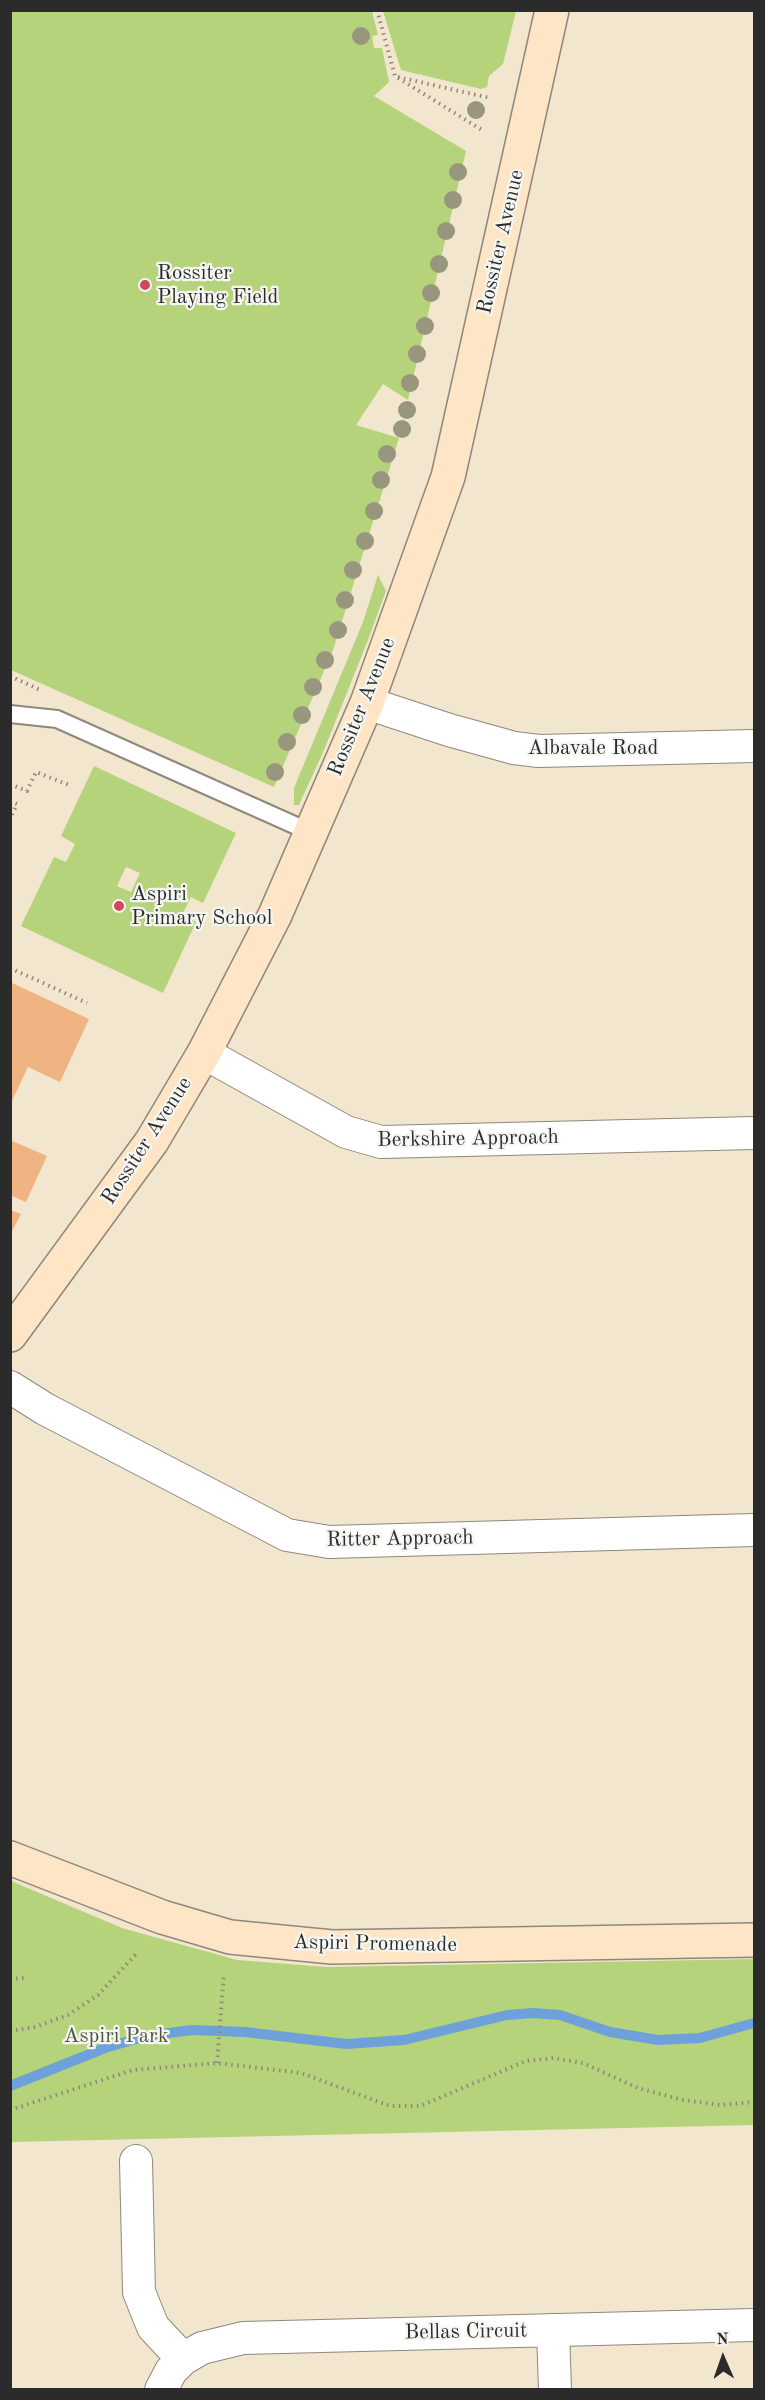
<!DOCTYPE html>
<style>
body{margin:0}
#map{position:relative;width:765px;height:2400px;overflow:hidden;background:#f2e6ce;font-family:"Old Standard TT",serif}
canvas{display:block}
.frame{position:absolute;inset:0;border:12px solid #2b2b2b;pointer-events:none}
.north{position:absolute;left:693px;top:2328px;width:60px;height:60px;-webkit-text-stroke:4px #f6f6f2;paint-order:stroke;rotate:358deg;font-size:16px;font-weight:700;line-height:24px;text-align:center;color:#2b2b2b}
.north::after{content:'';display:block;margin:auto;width:21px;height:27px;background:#2b2b2b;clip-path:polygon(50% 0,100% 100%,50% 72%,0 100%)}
</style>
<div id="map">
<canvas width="765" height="2400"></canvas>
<div class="frame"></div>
<div class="north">N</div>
</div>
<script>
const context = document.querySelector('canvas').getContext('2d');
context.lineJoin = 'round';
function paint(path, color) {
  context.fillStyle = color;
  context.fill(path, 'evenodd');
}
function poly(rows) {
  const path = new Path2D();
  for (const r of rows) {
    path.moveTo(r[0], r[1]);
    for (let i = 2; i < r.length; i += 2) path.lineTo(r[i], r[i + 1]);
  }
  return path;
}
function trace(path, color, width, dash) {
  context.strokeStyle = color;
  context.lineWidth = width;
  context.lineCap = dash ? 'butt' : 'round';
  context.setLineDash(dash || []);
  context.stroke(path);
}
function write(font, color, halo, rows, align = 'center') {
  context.font = font + ' "Old Standard TT",serif';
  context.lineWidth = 4.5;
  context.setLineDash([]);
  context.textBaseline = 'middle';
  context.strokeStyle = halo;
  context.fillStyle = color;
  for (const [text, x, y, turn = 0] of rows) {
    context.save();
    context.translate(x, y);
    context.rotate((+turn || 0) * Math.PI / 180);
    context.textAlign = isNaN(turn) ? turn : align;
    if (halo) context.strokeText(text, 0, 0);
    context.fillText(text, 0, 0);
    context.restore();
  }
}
const green = poly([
 [10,11,372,11,378,35,372,36,374,48,382,48,389,82,374,96,466,151,408,400,383,384,356,425,399,438,333,650,274,787,11,670],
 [383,11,383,10,516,11,503,64,489,76,487,87,481,89,401,70],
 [378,575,386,591,368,640,324,750,299,805,294,805,294,788,363,622],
 [94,766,236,833,203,903,191,897,182,915,196,922,163,993,21,926,54,857,66,862,75,844,61,836],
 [126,867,140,873,131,892,117,886],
 [11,1881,122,1928,237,1960,327,1967,754,1959,754,2125,11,2142]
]);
const stream = poly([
 [10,2086,105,2048,146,2036,192,2030,245,2032,346,2044,404,2040,507,2015,533,2013,560,2015,610,2032,658,2040,700,2038,754,2023]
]);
const building = poly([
 [10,982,89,1019,60,1082,28,1067,10,1105],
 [10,1140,47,1156,26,1202,10,1195],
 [10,1210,21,1214,10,1235]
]);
const path = poly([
 [377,10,395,76,482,130],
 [398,77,490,98],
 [10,676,40,690],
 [10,784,27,791,36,772,69,785],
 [10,801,17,804,10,819],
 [10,968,87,1003],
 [10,1979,24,1978],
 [10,2031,35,2027,68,2015,98,1995,137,1953],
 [217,2063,224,1973],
 [10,2110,133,2070,217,2063,301,2073,390,2106,420,2106,526,2061,554,2058,583,2063,638,2088,683,2100,720,2105,754,2102]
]);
const lane = poly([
 [10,714,57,719,310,832]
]);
const street = poly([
 [367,703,449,730,514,748,539,751,754,746],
 [204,1053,346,1132,381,1142,754,1133],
 [10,1387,45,1409,287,1535,329,1542,754,1530],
 [136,2161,139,2292,153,2327,183,2359],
 [553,2330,555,2390],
 [161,2390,171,2371,183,2359,202,2348,243,2338,754,2325]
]);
const secondary = poly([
 [10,1335,152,1141,204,1053,275,915,367,703,448,477,552,10],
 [10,1858,162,1917,230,1937,332,1947,754,1940]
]);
const trees = [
 [361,36],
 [476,110],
 [458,172],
 [453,200],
 [446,231],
 [439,264],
 [431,293],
 [425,326],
 [417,354],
 [410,383],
 [407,410],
 [402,429],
 [387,454],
 [381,480],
 [374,511],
 [365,541],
 [353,570],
 [345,600],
 [338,630],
 [325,660],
 [313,687],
 [302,715],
 [287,742],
 [275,772]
];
const markers = [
 [145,285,6,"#d1495b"],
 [119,906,6,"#d1495b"]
];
const streetNames = [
 ["Rossiter Avenue",501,242,-77],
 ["Rossiter Avenue",362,707,-68],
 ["Albavale Road",593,748],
 ["Berkshire Approach",468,1139,-1],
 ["Rossiter Avenue",147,1141,-57],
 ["Ritter Approach",400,1539,-1],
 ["Aspiri Promenade",375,1944,1],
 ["Bellas Circuit",466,2332,-1]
];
const poiNames = [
 ["Rossiter",157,273],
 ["Playing Field",157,297],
 ["Aspiri",131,894],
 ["Primary School",131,918]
];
const parkNames = [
 ["Aspiri Park",116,2036]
];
paint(green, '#b5d37a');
trace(stream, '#6ea1da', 10);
paint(building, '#f0b382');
trace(lane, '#8e887c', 20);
trace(street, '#8e887c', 34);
trace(secondary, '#8e887c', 36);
trace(path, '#8e887c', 4, [1.5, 4.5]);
trace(lane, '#fff', 16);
trace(street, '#fff', 32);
trace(secondary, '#fde5c5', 33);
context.fillStyle = '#98967f';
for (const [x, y] of trees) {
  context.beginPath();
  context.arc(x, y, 9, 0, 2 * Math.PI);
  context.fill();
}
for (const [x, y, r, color] of markers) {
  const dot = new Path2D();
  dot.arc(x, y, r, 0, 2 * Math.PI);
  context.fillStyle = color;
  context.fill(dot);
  trace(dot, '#f6f6f2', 2);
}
write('21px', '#2b2b2b', '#f6f6f2', streetNames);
write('21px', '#2b2b2b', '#f6f6f2', poiNames, 'left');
write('21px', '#4e553f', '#f6f6f2', parkNames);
</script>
